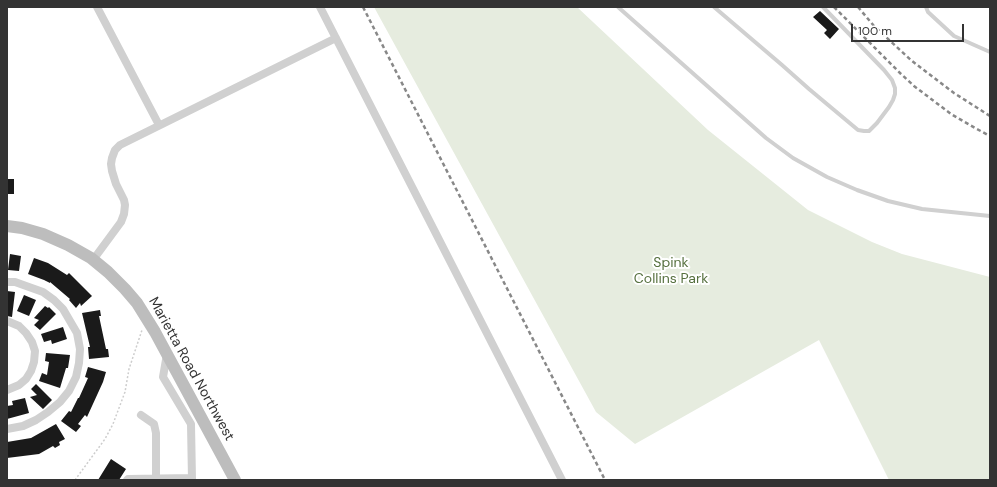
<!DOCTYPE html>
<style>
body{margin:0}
#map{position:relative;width:997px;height:487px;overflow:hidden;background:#fff;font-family:"DM Sans",sans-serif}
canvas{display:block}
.frame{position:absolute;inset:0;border:8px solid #333;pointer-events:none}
.scale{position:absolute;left:851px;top:24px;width:113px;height:18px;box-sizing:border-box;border:2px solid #333;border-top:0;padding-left:5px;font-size:12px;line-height:14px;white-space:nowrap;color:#333;-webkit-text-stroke:3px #fff;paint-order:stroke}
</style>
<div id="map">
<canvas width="997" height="487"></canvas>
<div class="frame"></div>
<div class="scale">100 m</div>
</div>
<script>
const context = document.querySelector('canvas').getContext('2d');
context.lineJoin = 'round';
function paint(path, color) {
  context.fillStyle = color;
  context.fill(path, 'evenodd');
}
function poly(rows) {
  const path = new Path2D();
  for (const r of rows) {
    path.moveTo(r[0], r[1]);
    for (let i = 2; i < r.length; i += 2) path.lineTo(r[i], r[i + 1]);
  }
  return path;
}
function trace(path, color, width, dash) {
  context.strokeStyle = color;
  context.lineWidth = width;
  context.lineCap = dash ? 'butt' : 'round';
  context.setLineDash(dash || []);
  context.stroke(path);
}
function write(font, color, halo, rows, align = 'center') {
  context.font = font + ' "DM Sans",sans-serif';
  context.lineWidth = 4;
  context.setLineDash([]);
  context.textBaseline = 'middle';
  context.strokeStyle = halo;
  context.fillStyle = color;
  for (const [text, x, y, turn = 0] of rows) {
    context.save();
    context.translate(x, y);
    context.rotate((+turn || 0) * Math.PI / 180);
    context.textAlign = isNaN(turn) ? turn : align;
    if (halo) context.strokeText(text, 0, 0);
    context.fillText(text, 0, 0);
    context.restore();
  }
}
const green = poly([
 [374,7,577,7,708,130,808,210,872,242,902,254,990,277,990,480,889,480,819,340,635,444,596,412]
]);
const building = poly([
 [820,11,839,29,830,39,824,33,827,30,813,17],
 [7,179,14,179,14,194,7,194],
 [10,254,21,256,19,271,8,270],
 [34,258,48,263,67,275,69,273,92,296,81,306,80,303,76,308,69,300,70,299,50,282,50,283,44,280,28,274],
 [7,291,15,292,12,317,7,316],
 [24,295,36,300,29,316,17,311],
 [45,306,48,308,49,307,56,314,40,330,34,325,39,320,34,318],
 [100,310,101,316,99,316,106,349,108,349,109,357,89,359,88,347,90,347,82,313],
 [63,327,67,339,52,344,51,340,44,342,41,334],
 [46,353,70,355,68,368,66,368,60,388,39,381,42,373,47,375,49,362,45,361],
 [88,367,106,372,103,382,87,417,85,415,78,424,81,426,76,432,61,421,69,411,71,412,78,398,79,398,88,378,85,377],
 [36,384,52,400,43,409,30,397,37,395,31,389],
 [25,398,29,413,7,419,7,406,13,405,12,401],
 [56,424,65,439,59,442,60,445,55,448,53,446,39,454,7,458,7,442,31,438],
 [111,459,126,469,119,480,98,480]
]);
const path = poly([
 [75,480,105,439,113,424,125,392,129,369,142,330]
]);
const service = poly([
 [618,7,766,138,793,158,827,177,857,190,888,201,922,209,990,216],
 [714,7,782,65,809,89,858,130,864,131,869,131,877,123,889,107,893,100,895,94,895,88,892,80,884,70,823,7],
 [926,7,928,12,954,36,990,52]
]);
const minor = poly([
 [97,7,159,125],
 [320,7,562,480],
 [93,260,121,222,124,214,125,205,124,200,116,184,112,171,111,164,112,158,115,150,120,145,336,38],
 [7,282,15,282,43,292,54,300,63,309,77,333,80,349,79,363,76,377,69,391,60,402,48,412,36,420,23,426,7,429],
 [7,321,19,326,26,333,32,342,35,351,34,362,31,371,26,379,19,385,7,390],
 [167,354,163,377,191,424,192,480],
 [141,415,154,424,156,433,156,478],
 [127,480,128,479,192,478]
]);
const secondary = poly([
 [7,226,22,228,43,234,68,245,91,258,108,272,125,289,137,303,155,332,235,480]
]);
const rail = poly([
 [363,7,605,480],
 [834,7,901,74,914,86,951,114,975,128,990,136],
 [858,7,874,26,912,61,954,93,990,116]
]);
const parkNames = [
 ["Spink",671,263],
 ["Collins Park",671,279]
];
const streetNames = [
 ["Marietta Road Northwest",191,369,61]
];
paint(green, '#e6ecdf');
paint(building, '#1a1a1a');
trace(path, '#cdcdcd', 1.5, [2, 2]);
trace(service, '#d0d0d0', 4);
trace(minor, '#d0d0d0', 8);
trace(secondary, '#bdbdbd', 12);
trace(rail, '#888', 2.5, [4, 3]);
write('14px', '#56703f', '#fff', parkNames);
write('14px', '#333', '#fff', streetNames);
</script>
